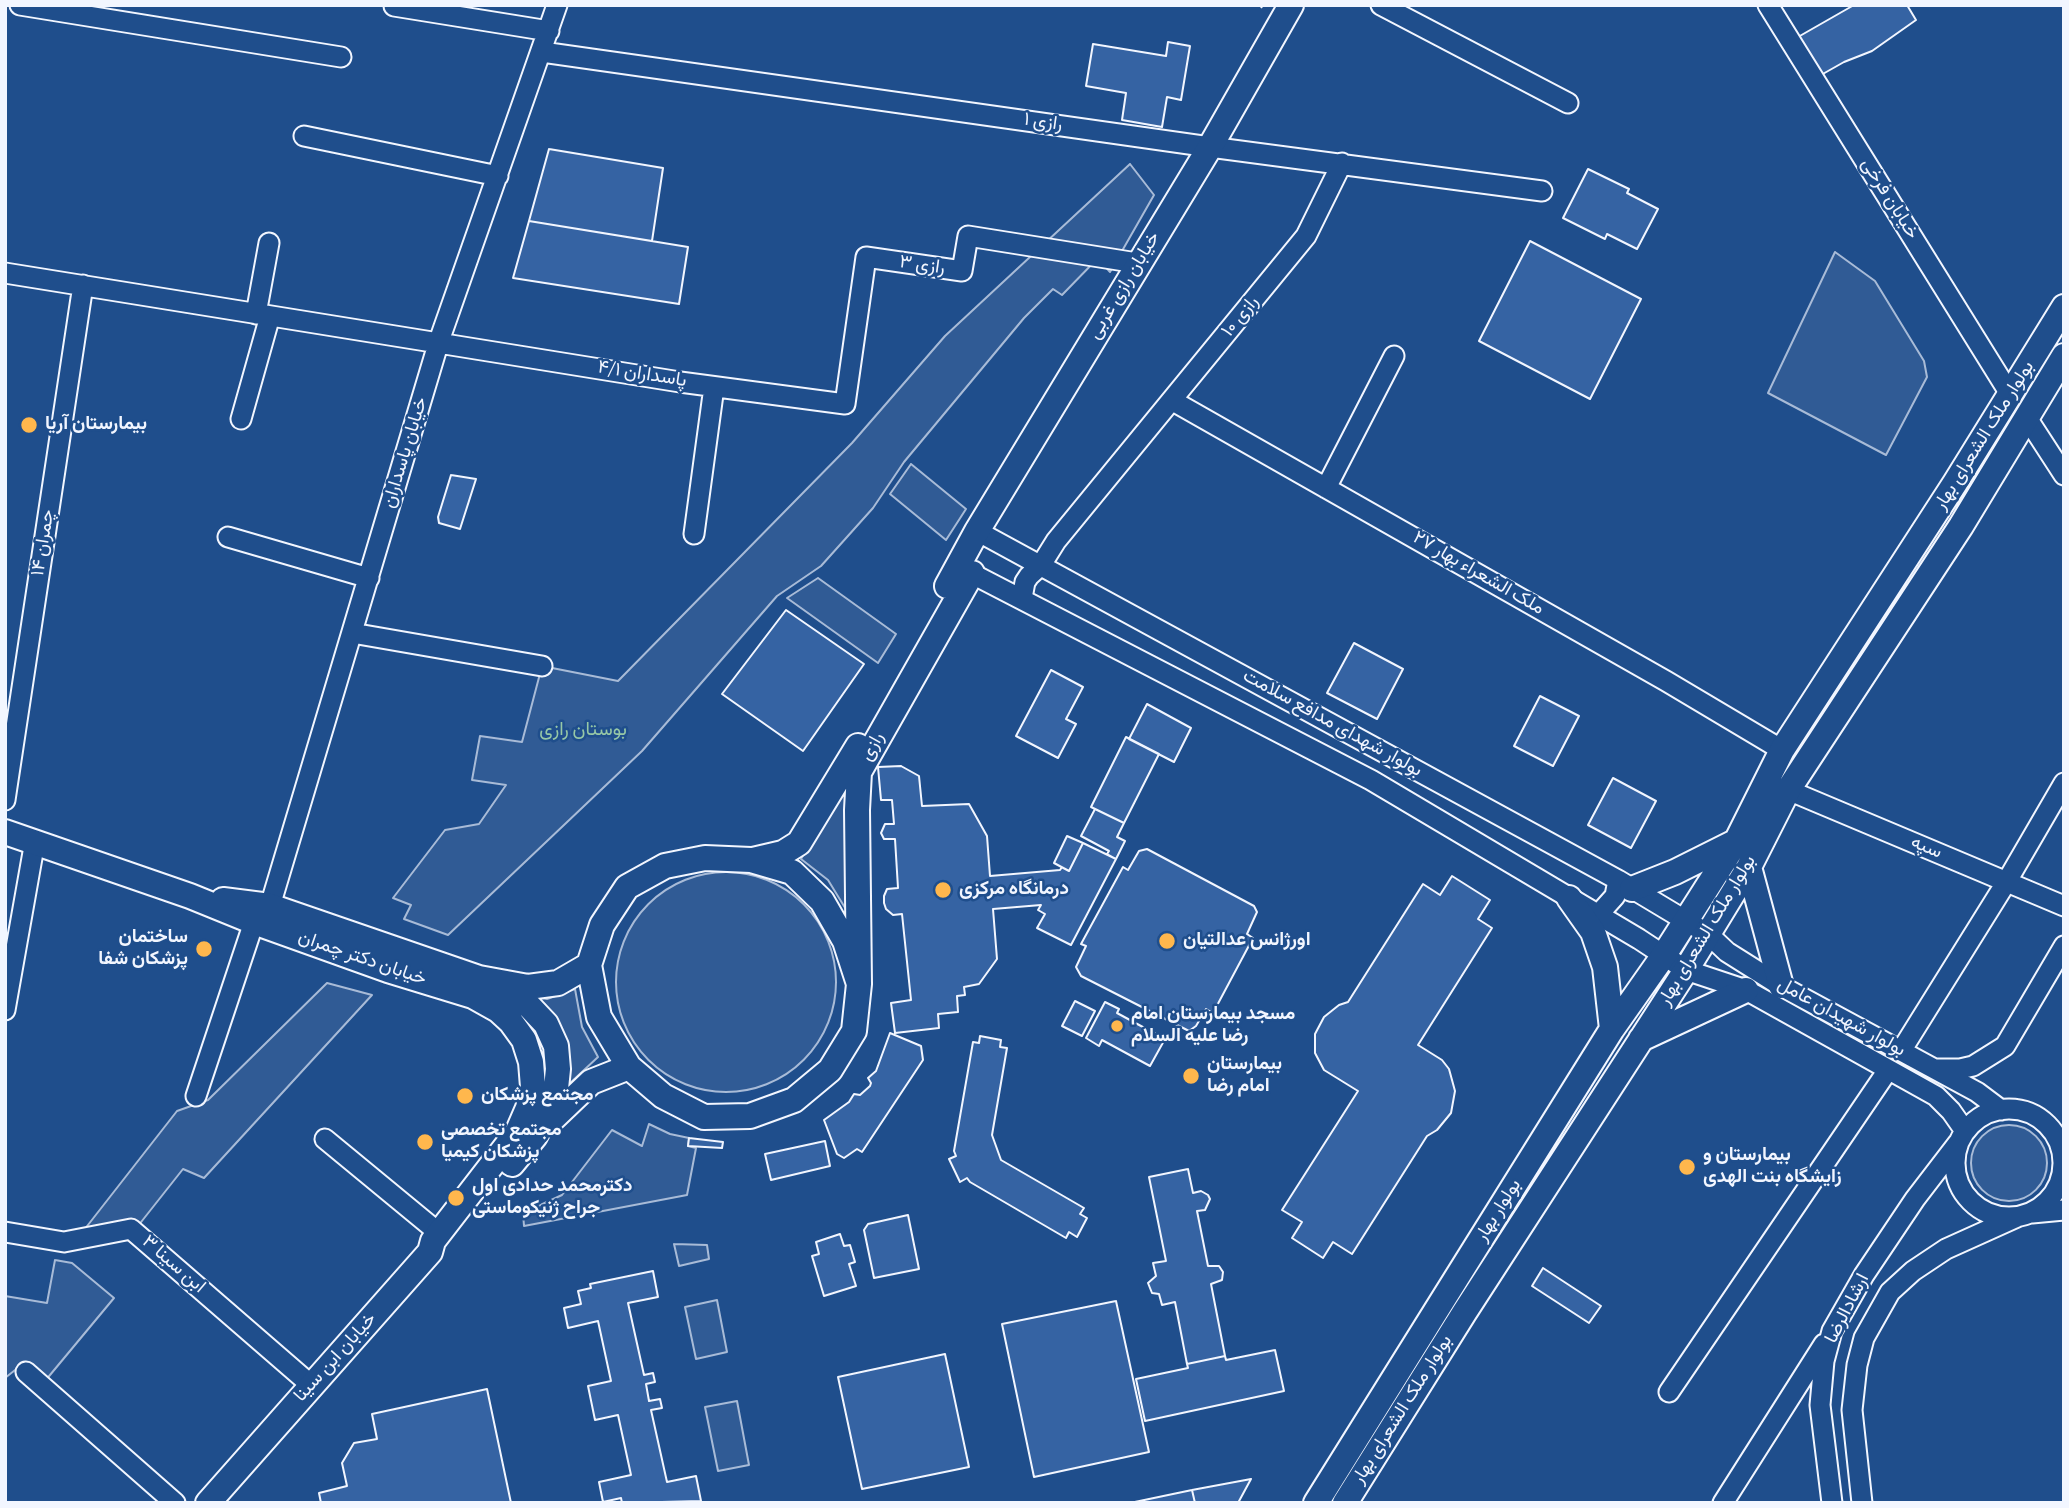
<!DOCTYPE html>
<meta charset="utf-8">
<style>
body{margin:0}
#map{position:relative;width:2069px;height:1508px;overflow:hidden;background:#1f4e8c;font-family:"Source Sans 3",sans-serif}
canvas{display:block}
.frame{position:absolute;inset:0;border:7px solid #f2f6ff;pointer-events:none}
</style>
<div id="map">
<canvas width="2069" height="1508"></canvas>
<div class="frame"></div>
</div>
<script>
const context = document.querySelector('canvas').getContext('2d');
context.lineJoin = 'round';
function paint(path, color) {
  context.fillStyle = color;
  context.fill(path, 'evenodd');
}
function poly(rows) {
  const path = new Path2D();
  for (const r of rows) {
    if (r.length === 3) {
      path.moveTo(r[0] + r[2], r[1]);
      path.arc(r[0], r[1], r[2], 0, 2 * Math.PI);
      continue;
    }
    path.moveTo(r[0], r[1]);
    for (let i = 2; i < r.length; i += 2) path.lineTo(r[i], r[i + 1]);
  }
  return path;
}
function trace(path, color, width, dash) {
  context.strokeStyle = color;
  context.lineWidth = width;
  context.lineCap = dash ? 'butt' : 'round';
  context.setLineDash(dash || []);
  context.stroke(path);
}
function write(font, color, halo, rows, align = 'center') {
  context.font = font + ' "Source Sans 3",Vazirmatn,sans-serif';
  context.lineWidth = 5;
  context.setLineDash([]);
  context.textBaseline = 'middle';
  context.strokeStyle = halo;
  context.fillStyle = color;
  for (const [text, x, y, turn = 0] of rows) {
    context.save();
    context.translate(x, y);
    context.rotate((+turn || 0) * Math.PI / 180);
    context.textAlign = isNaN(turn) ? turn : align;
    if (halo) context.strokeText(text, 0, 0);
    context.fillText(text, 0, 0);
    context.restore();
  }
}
const built = poly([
 [1130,164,1154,195,1110,272,1098,258,1062,295,1053,289,1024,318,904,462,873,508,821,566,777,596,642,751,448,935,404,919,411,905,393,898,445,830,479,824,506,785,472,780,480,736,522,742,542,666,618,681,852,443,945,336,1130,164],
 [1835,252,1875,281,1924,361,1927,377,1886,455,1768,393,1835,252],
 [911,464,966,509,946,540,890,494,911,464],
 [818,578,896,634,878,663,787,598,818,578],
 [847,781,847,911,828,880,801,859,847,781],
 [726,982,110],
 [327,983,372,995,204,1178,183,1169,134,1231,77,1239,177,1111,208,1100,327,983],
 [575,989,582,1027,598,1057,553,1099,558,1066,530,996,547,999,575,989],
 [649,1124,670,1134,689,1138,688,1146,696,1148,687,1195,524,1226,523,1213,562,1195,612,1130,642,1146,649,1124],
 [2009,1163,38],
 [674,1244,707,1245,709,1259,679,1266,674,1244],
 [55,1260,72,1263,114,1298,45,1381,24,1363,5,1378,5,1296,47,1303,55,1260],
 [717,1300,727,1352,696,1359,685,1307,717,1300],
 [737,1401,749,1465,718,1471,705,1407,737,1401]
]);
const building = poly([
 [1854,5,1907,5,1916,20,1872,51,1844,62,1821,75,1798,37,1854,5],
 [1168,42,1190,46,1181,100,1167,97,1162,127,1122,120,1126,93,1086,86,1093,44,1166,56,1168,42],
 [549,149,663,168,652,241,529,221,549,149],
 [1588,169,1629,189,1627,193,1658,209,1637,249,1607,234,1605,239,1563,218,1588,169],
 [529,221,688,247,679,304,513,278,529,221],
 [1530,241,1641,299,1590,399,1479,341,1530,241],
 [451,475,476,479,460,529,439,523,438,517,451,475],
 [786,610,864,664,803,751,722,694,786,610],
 [1354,643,1403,669,1377,719,1327,693,1354,643],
 [1051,670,1083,687,1066,719,1076,724,1058,758,1016,736,1051,670],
 [1540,696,1579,716,1553,766,1514,746,1540,696],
 [1147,704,1191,728,1174,762,1129,739,1147,704],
 [1126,737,1159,754,1124,823,1091,807,1126,737],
 [901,766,919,776,922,806,969,804,987,836,990,876,1060,870,1062,867,1069,871,1083,843,1116,859,1071,945,1037,928,1045,914,1038,910,1041,905,993,909,997,959,979,984,964,987,965,995,957,996,958,1012,938,1014,939,1028,895,1033,891,1003,911,1000,902,914,893,915,886,909,884,903,884,896,887,889,898,888,895,839,884,839,881,833,885,824,894,824,892,800,881,800,878,767,901,766],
 [1613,778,1656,801,1631,848,1588,825,1613,778],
 [1095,809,1124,823,1117,837,1125,841,1116,859,1107,854,1109,851,1081,836,1095,809],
 [1067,836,1083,843,1069,871,1054,863,1067,836],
 [1147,849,1254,906,1257,912,1247,934,1253,938,1213,1013,1206,1009,1196,1026,1189,1031,1081,976,1076,967,1086,946,1081,944,1123,867,1128,870,1139,851,1147,849],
 [1452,876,1490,900,1478,919,1492,928,1418,1045,1442,1060,1449,1069,1455,1091,1451,1113,1437,1130,1427,1136,1352,1254,1333,1242,1323,1258,1292,1238,1302,1222,1282,1210,1358,1091,1324,1070,1315,1053,1315,1034,1324,1017,1339,1005,1348,1002,1423,884,1440,895,1452,876],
 [1075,1001,1095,1011,1082,1036,1062,1026,1075,1001],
 [1105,1002,1119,1009,1117,1013,1165,1039,1150,1066,1102,1040,1099,1046,1086,1038,1105,1002],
 [890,1033,921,1046,923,1060,862,1152,857,1149,844,1158,837,1154,824,1120,849,1102,854,1094,860,1095,870,1086,871,1083,868,1078,876,1071,890,1033],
 [980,1036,1001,1040,1000,1047,1007,1048,992,1135,1001,1160,1084,1208,1080,1214,1087,1218,1077,1237,1069,1232,1066,1238,970,1182,967,1178,960,1182,949,1159,956,1156,954,1151,973,1042,979,1043,980,1036],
 [689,1138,723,1142,722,1148,688,1146,689,1138],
 [825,1141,830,1166,771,1180,765,1154,825,1141],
 [1188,1169,1193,1193,1201,1191,1208,1195,1210,1199,1205,1210,1197,1211,1208,1266,1219,1266,1223,1272,1222,1280,1211,1284,1225,1356,1187,1364,1175,1302,1162,1305,1159,1294,1152,1293,1148,1283,1156,1276,1153,1263,1166,1261,1149,1177,1188,1169],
 [908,1215,919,1269,874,1278,864,1230,868,1224,908,1215],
 [840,1234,844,1246,850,1245,855,1262,849,1264,856,1286,824,1296,812,1256,819,1254,816,1242,840,1234],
 [1543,1268,1601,1306,1589,1323,1532,1286,1543,1268],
 [653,1271,658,1297,628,1303,644,1375,653,1373,655,1382,646,1384,649,1401,660,1399,662,1408,651,1410,667,1482,696,1476,701,1501,622,1503,621,1498,603,1502,599,1482,631,1475,618,1415,595,1420,588,1386,611,1381,598,1321,568,1328,564,1308,581,1304,578,1291,591,1288,590,1284,653,1271],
 [1116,1301,1149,1452,1034,1477,1002,1324,1116,1301],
 [1275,1350,1284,1391,1145,1421,1136,1379,1188,1368,1187,1364,1225,1356,1226,1360,1275,1350],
 [945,1354,969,1467,862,1489,838,1377,945,1354],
 [487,1389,511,1503,321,1503,319,1493,347,1486,342,1463,354,1443,377,1439,372,1414,487,1389],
 [1251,1479,1238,1503,1195,1503,1192,1490,1251,1479],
 [1192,1490,1195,1503,1130,1503,1192,1490]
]);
const minor = poly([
 [20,5,341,57],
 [1381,5,1568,103],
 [1768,5,2010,394],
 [394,6,549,31],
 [542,52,1210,147,1542,191],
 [304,136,498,176],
 [5,273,680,382,845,404,866,257,962,271,968,236,1137,263],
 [256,314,269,243],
 [1173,401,1666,681,1782,750],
 [2027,418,2064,475],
 [241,419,270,316],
 [1326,488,1394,356],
 [977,531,1618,880,1708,934,1727,952,1781,986,1977,1092,2001,1110],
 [694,534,714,387],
 [228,537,369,578],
 [959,567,1371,780,1639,939,1686,970,1746,990,1936,1096,1951,1111,1965,1131],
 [1022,598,1025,582,1029,576,1041,565,1056,541,1306,236,1342,163],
 [352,633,542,666],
 [1788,790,2064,906],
 [5,800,83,285],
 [270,906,439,341,557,5],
 [1598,915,1615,896,1618,880],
 [5,1010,35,841],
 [1901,1051,2007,881,2064,783],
 [1936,1069,1960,1069,1973,1066,2005,1046,2064,946],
 [196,1096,254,922],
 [2009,1163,54],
 [325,1139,439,1233],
 [2032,1213,2064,1210],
 [5,1232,64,1242,131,1229,311,1385],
 [26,1372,175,1503],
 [1669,1392,1888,1070],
 [1723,1503,1824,1344],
 [1832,1503,1820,1405,1824,1361,1832,1331,1864,1275,1915,1199,1958,1143],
 [1862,1503,1852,1410,1857,1365,1864,1338,1890,1292,1913,1271,1946,1249,2017,1217]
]);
const major = poly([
 [947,586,977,531,1210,147,1291,5],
 [5,832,190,896,254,922,388,970,473,996,498,1010,511,1022,524,1040,531,1062,533,1087,528,1108,518,1131,433,1241,430,1252,208,1503],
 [753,860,783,853,799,843,858,746],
 [1749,867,1781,986],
 [1632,889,1675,872,1735,842],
 [1569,898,1593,932,1605,967,1612,1029],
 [223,900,270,906,479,978,528,987,558,983,589,965],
 [859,984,845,941,822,901,792,872,751,860,705,858,665,866,627,887,602,925,589,965,599,1017,629,1067,663,1096,704,1117,750,1116,794,1100,830,1070,854,1031,859,984,857,810,859,772,972,573],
 [495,987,529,1006,546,1024,556,1046,558,1069,555,1098,535,1136,512,1164],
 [1641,1039,1746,990],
 [548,1123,591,1082,629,1067],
 [1316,1503,1612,1029,1664,955,1736,842,1782,750,1955,483,2064,307],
 [1345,1503,1464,1313,1686,970,1749,867,1788,790,1961,526,2064,356]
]);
const fence = poly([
 [1261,8,1263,5]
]);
const markers = [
 [29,425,9,"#ffb74d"],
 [943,890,9,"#ffb74d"],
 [1167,941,9,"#ffb74d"],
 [204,949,9,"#ffb74d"],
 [1117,1026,7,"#ffb74d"],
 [1191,1076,9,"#ffb74d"],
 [465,1096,9,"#ffb74d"],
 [425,1142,9,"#ffb74d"],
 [1687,1167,9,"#ffb74d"],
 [456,1198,9,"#ffb74d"]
];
const streetNames = [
 ["رازی ۱",1043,123,8],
 ["خیابان فرخی",1889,199,58],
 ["رازی ۳",922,266,8],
 ["خیابان رازی غربی",1125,286,-59],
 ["رازی ۱۰",1241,317,-51],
 ["پاسداران ۴/۱",642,375,9],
 ["بولوار ملک الشعرای بهار",1985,436,-58],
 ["خیابان پاسداران",406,453,-73],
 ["چمران ۱۴",44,543,-81],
 ["ملک الشعراء بهار ۲۷",1478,574,30],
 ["بولوار شهدای مدافع سلامت",1332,724,29],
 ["رازی",873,747,-61],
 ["سپه",1926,848,23],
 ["بولوار ملک الشعرای بهار",1708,931,-59],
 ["خیابان دکتر چمران",362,959,19],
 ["بولوار شهیدان عامل",1841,1018,29],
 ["بولوار بهار",1499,1211,-58],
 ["ابن سینا ۳",173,1265,41],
 ["ارشادالرضا",1848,1309,-63],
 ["خیابان ابن سینا",336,1358,-48],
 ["بولوار ملک الشعرای بهار",1403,1410,-58]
];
const poiNames = [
 ["بیمارستان آریا",45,425],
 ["درمانگاه مرکزی",959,890],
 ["ساختمان",188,938,"right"],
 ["پزشکان شفا",188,960,"right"],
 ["اورژانس عدالتیان",1183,941],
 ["مسجد بیمارستان امام",1131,1015],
 ["رضا علیه السلام",1131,1037],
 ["بیمارستان",1207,1065],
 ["امام رضا",1207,1087],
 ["مجتمع پزشکان",481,1096],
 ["مجتمع تخصصی",441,1131],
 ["پزشکان کیمیا",441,1153],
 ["بیمارستان و",1703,1156],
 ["زایشگاه بنت الهدی",1703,1178],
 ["دکترمحمد حدادی اول",472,1187],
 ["جراح ژنیکوماستی",472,1209]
];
const parkNames = [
 ["بوستان رازی",583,731]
];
paint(built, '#305b95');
trace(built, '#a8bbd7', 2);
paint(building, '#3563a3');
trace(building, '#f2f6ff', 2);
trace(minor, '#f2f6ff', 23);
trace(major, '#f2f6ff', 28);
trace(minor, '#1f4e8c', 19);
trace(major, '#1f4e8c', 24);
trace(fence, '#f2f6ff', 2, [9, 3.5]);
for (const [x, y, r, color] of markers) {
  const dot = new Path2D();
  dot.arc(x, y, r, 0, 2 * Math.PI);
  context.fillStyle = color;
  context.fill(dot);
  trace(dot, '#1f4e8c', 2.5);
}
write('19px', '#f2f6ff', '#1f4e8c', streetNames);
write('bold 19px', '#f2f6ff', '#1f4e8c', poiNames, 'left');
write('19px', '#97c8a6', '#1f4e8c', parkNames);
</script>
